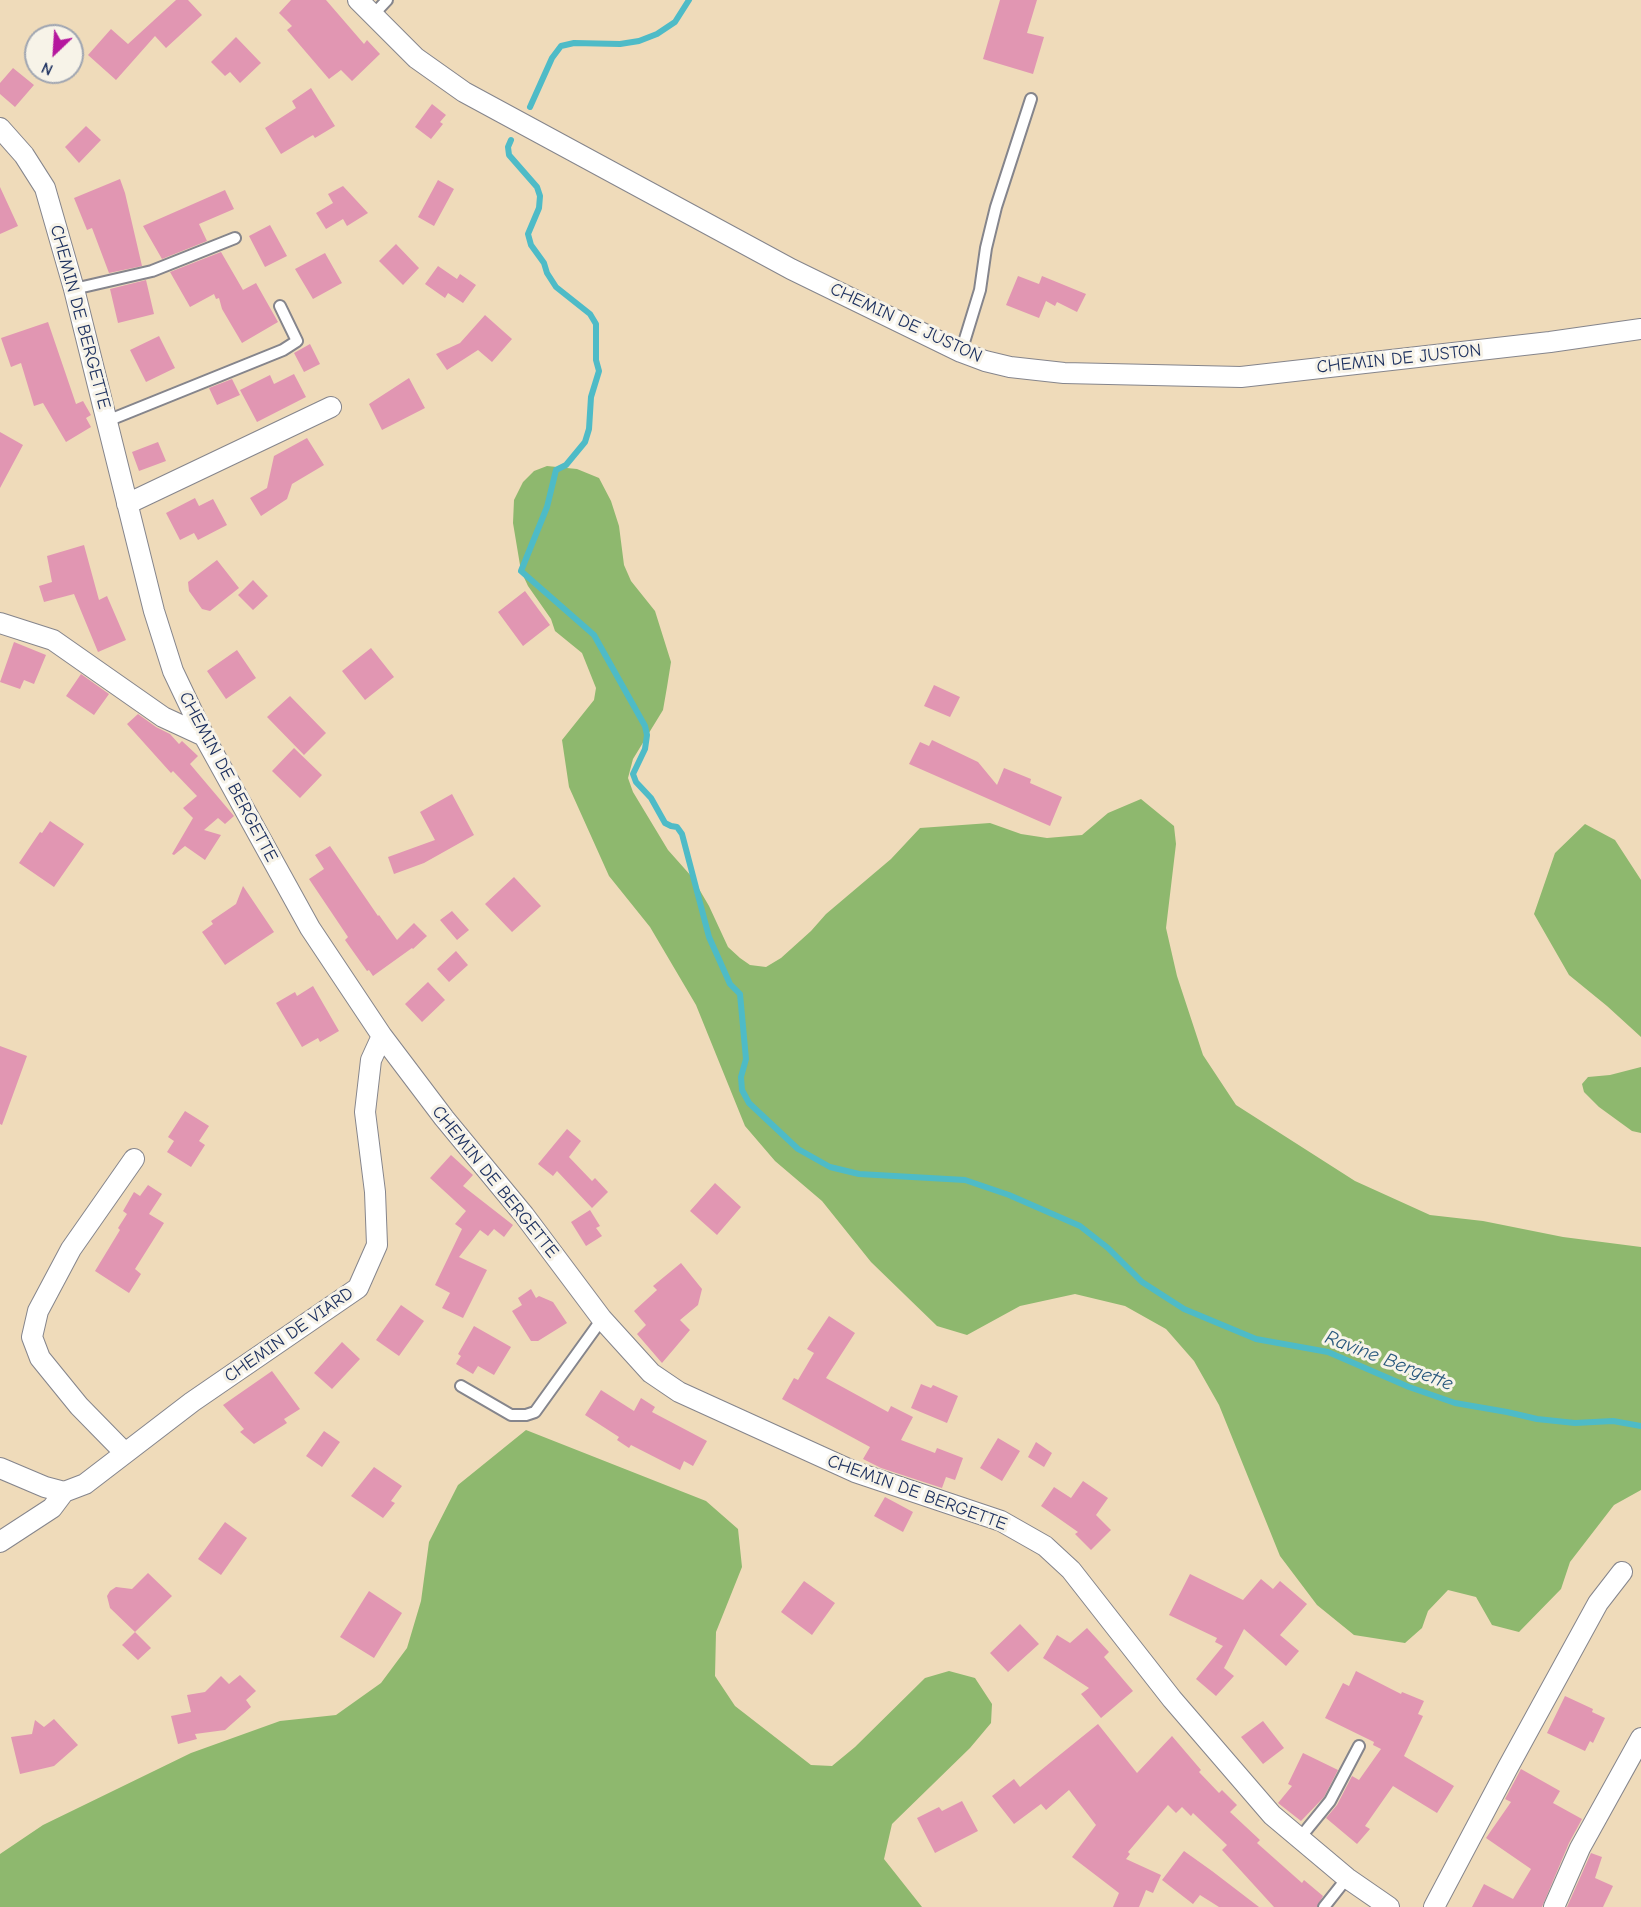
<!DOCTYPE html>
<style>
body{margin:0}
#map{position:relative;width:1641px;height:1907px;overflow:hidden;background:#efdbba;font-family:"Comic Neue",sans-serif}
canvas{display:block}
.north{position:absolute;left:24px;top:24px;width:60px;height:60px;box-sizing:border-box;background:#f7f3e8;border:2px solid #9fa5b1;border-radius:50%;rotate:205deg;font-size:16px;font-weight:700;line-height:24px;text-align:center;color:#1b2f5e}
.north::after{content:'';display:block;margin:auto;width:21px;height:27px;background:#b5179e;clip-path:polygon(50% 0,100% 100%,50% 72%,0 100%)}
</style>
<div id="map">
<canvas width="1641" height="1907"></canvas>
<div class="north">N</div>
</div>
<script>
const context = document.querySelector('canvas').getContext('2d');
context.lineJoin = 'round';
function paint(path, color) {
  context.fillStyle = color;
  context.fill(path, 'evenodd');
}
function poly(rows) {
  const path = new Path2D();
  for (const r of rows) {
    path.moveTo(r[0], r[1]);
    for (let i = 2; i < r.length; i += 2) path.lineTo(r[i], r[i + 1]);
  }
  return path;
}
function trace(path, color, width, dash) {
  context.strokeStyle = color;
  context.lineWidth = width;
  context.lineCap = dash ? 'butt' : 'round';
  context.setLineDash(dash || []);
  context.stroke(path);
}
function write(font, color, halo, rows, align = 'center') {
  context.font = font + ' "Comic Neue",sans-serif';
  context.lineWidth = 6;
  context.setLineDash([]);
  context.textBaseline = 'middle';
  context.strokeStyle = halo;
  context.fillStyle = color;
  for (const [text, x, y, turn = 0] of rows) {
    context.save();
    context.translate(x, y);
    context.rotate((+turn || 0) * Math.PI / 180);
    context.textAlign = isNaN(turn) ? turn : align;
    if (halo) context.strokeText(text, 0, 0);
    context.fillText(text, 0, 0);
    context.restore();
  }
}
const forest = poly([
 [547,466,577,469,599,478,611,501,619,526,624,565,631,581,655,611,671,662,667,687,663,710,633,759,628,778,633,792,668,850,692,877,709,906,728,947,740,958,750,965,766,967,781,958,811,931,826,914,891,859,920,828,990,823,1021,834,1047,838,1082,835,1108,813,1141,799,1174,826,1176,844,1166,928,1177,976,1203,1055,1236,1105,1355,1181,1430,1215,1483,1221,1563,1237,1641,1247,1641,1490,1614,1505,1570,1562,1561,1589,1519,1632,1492,1625,1476,1597,1448,1590,1428,1611,1422,1628,1405,1643,1354,1635,1317,1605,1280,1556,1219,1405,1194,1361,1166,1329,1125,1306,1075,1294,1020,1306,967,1335,937,1326,871,1262,822,1201,775,1161,745,1126,696,1005,650,927,609,876,569,787,562,740,594,700,596,688,582,653,555,631,551,619,528,586,521,571,513,523,514,500,523,482,534,471],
 [1585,824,1615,840,1641,880,1641,1037,1607,1006,1569,975,1534,914,1555,853],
 [1641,1067,1641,1133,1632,1131,1599,1107,1584,1092,1582,1084,1588,1077,1610,1075],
 [526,1430,706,1501,738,1529,742,1567,716,1632,715,1676,735,1706,811,1765,832,1766,855,1747,925,1678,949,1671,975,1678,992,1704,991,1723,970,1748,892,1824,884,1859,922,1907,0,1907,0,1854,43,1825,191,1753,280,1721,336,1715,381,1683,407,1648,421,1601,429,1542,458,1485]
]);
const stream = poly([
 [530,107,552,58,561,46,574,43,620,44,639,41,657,34,675,22,689,0],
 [511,140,508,147,509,155,537,187,540,196,539,208,528,234,531,245,544,263,547,273,556,287,590,314,596,324,596,360,599,371,591,397,589,429,585,442,566,465,556,470,547,507,521,571,594,635,645,726,647,735,645,749,633,774,636,782,651,798,665,823,671,826,677,827,682,834,709,937,730,984,740,994,746,1059,741,1077,742,1090,749,1103,798,1149,830,1167,859,1174,965,1180,1009,1195,1080,1226,1108,1248,1142,1282,1184,1309,1256,1339,1328,1352,1409,1387,1455,1403,1507,1412,1537,1419,1575,1423,1613,1421,1641,1426]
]);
const building = poly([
 [176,0,188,0,202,15,166,48,155,36,116,80,88,55,111,29,128,44],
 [291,0,326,0,364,44,367,40,380,54,352,81,341,70,329,79,287,30,292,26,279,13],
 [1000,0,1037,0,1027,33,1044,37,1033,74,983,59],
 [236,37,261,63,240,83,230,72,225,76,211,62],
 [13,68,34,85,15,107,0,94,0,83],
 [311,88,335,126,315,138,313,135,281,154,265,128,296,108,292,101],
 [432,104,446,115,440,122,443,124,431,139,415,127],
 [86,126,101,140,79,163,65,147],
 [120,179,125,193,142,266,109,273,92,228,87,230,74,198],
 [438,180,454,189,434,226,418,217],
 [343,186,368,213,347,226,343,219,326,229,316,213,333,203,328,194],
 [0,187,18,226,0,234],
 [225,190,234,209,199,224,207,241,162,259,143,226],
 [270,225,287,256,265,267,249,236],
 [396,244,419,268,403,285,379,261],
 [221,252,243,290,256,283,278,322,242,343,222,309,219,298,216,299,214,294,190,307,170,272],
 [325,253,342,283,313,299,295,269],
 [438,266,457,279,460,274,476,285,463,303,448,293,445,298,425,284],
 [1018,276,1039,284,1042,276,1086,294,1077,312,1057,302,1055,306,1046,301,1039,318,1006,305],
 [146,280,154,314,118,323,110,289],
 [485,315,512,339,492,362,478,350,447,370,436,354,460,343],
 [48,322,76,404,83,401,91,415,86,418,91,427,66,442,43,403,34,406,21,363,11,367,1,338],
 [159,336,175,368,146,382,130,350],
 [310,344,320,364,304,372,294,353],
 [294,374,306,397,257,422,240,390,270,375,274,384],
 [409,378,425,408,382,430,369,404],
 [232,379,240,395,217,405,209,388],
 [0,432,23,445,0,488],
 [307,438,324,465,292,484,287,499,261,516,250,498,267,488,274,456],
 [158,442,166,461,139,471,132,452],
 [195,498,199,506,213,499,227,525,198,540,194,533,180,540,166,513],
 [84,545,99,600,107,596,126,640,98,652,74,594,44,602,39,586,52,582,47,556],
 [217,560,239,588,210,611,202,609,189,591,188,582],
 [253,580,268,596,253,610,238,595],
 [525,591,550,625,523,646,498,612],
 [14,642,46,655,34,684,24,680,20,689,0,682],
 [371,648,394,677,365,700,342,671],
 [237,650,256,678,226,699,207,671],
 [81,674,109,694,94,715,66,696],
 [934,685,960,697,950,717,924,706],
 [290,696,326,733,304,755,267,717],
 [138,714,156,727,170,734,179,744,182,741,198,756,190,764,234,816,225,824,218,818,204,830,221,835,205,860,185,846,174,855,172,854,193,818,183,808,197,796,173,771,171,773,127,724],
 [932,740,978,762,997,785,1004,768,1031,779,1030,783,1062,797,1050,826,909,764,920,742,929,746],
 [294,748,322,775,300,798,272,771],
 [452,794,474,835,424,863,394,874,388,857,435,840,420,812],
 [50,821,84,844,54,887,19,863,40,832,42,833],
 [330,846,378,916,379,915,397,940,414,923,427,936,413,949,412,948,373,976,369,970,367,971,345,940,348,937,309,879,324,869,315,855],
 [514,877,541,906,512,932,485,904],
 [243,886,274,932,225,965,202,932,213,924,211,921,236,904],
 [452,911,469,930,457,940,440,920],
 [456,951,468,965,449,982,437,969],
 [428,982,445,1000,422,1022,405,1004],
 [313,986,339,1031,320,1042,318,1038,302,1047,276,1003,295,992,297,996],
 [0,1046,27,1056,2,1125,0,1124],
 [185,1111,209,1126,199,1141,205,1145,191,1167,167,1152,174,1141,168,1137],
 [567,1129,581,1141,569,1157,592,1181,595,1178,608,1192,592,1208,557,1171,553,1176,538,1164],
 [451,1155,473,1175,463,1186,513,1225,504,1237,494,1229,488,1236,480,1230,459,1257,487,1270,463,1318,442,1308,450,1293,435,1285,462,1229,455,1224,466,1211,430,1178],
 [715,1183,741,1207,717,1235,690,1211],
 [148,1185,162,1194,149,1214,164,1223,135,1269,141,1274,129,1293,95,1271,120,1230,118,1228,127,1214,123,1211,134,1192,140,1196],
 [590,1210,600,1226,596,1228,602,1236,586,1246,571,1222],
 [681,1263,702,1289,698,1305,680,1320,690,1330,662,1363,637,1334,646,1325,634,1311,657,1290,653,1286],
 [531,1289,536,1298,539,1296,553,1302,567,1323,538,1341,531,1341,512,1311,522,1305,518,1298],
 [401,1305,424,1321,399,1356,376,1340],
 [829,1316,855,1333,826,1378,888,1412,891,1406,913,1417,901,1440,935,1453,937,1448,963,1458,955,1480,946,1477,942,1488,881,1468,863,1459,870,1447,782,1399,794,1378,798,1380,814,1353,807,1349],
 [474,1326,511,1347,494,1375,478,1366,473,1374,456,1364,461,1356,458,1354],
 [342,1342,360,1359,332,1389,314,1373],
 [272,1371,300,1409,284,1419,287,1423,254,1444,240,1432,244,1429,223,1405],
 [921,1384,931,1388,933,1385,958,1396,947,1423,911,1408],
 [601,1390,634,1411,641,1398,655,1407,652,1412,707,1441,693,1466,684,1461,680,1470,631,1445,629,1448,617,1440,619,1437,585,1415],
 [324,1431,340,1442,322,1467,306,1456],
 [998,1438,1020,1451,1002,1481,980,1468],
 [1036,1442,1052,1453,1044,1467,1028,1457],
 [374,1467,402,1486,391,1501,395,1503,383,1518,351,1496],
 [1083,1481,1108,1498,1096,1515,1111,1530,1091,1550,1075,1534,1078,1532,1041,1506,1054,1487,1071,1498],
 [885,1497,913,1512,903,1532,874,1516],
 [225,1522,247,1538,221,1575,198,1559],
 [148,1573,172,1596,135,1632,110,1608,107,1596,110,1591,116,1587,132,1589],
 [1190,1574,1243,1600,1261,1579,1273,1589,1280,1581,1307,1604,1280,1635,1299,1651,1286,1666,1244,1629,1224,1668,1234,1676,1216,1696,1196,1679,1223,1646,1215,1642,1217,1638,1169,1615],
 [804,1581,835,1603,812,1635,781,1612],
 [369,1591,402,1613,374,1658,340,1637],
 [1020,1624,1039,1644,1008,1672,990,1653],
 [1087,1628,1109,1652,1104,1657,1133,1691,1101,1718,1081,1694,1089,1688,1043,1658,1057,1635,1070,1643],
 [135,1632,151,1648,138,1660,122,1645],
 [1356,1671,1401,1694,1402,1692,1424,1701,1418,1714,1423,1716,1404,1756,1454,1786,1437,1813,1393,1786,1365,1826,1370,1829,1357,1844,1326,1818,1337,1805,1352,1776,1359,1780,1381,1749,1373,1745,1374,1742,1325,1718,1343,1683,1349,1686],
 [240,1675,256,1691,246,1700,251,1707,225,1730,195,1734,197,1739,178,1744,171,1716,191,1712,187,1695,205,1692,221,1676,229,1684],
 [1565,1696,1593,1709,1592,1712,1605,1718,1593,1743,1590,1741,1585,1751,1547,1733],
 [54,1719,78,1745,54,1766,20,1774,11,1737,32,1734,35,1720,44,1727],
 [1263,1721,1284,1748,1263,1764,1241,1737],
 [1098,1724,1137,1773,1172,1736,1201,1770,1199,1772,1219,1793,1222,1790,1237,1805,1230,1812,1260,1840,1257,1843,1302,1883,1304,1880,1323,1896,1317,1907,1274,1907,1222,1850,1227,1845,1193,1813,1191,1816,1182,1807,1176,1813,1168,1805,1128,1852,1130,1854,1126,1859,1161,1875,1153,1893,1146,1890,1139,1907,1113,1907,1119,1893,1072,1857,1096,1825,1069,1790,1046,1810,1041,1804,1014,1824,992,1796,1014,1779,1020,1787],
 [1303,1753,1338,1770,1324,1797,1301,1821,1278,1803,1292,1786,1288,1784],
 [1521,1769,1560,1791,1553,1803,1582,1819,1569,1843,1542,1907,1472,1907,1484,1884,1513,1899,1531,1869,1486,1838,1511,1802,1505,1799],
 [962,1801,978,1831,935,1853,917,1818,939,1807,942,1811],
 [1184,1851,1212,1871,1259,1907,1219,1907,1200,1895,1193,1904,1162,1880],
 [1591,1853,1602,1857,1595,1878,1613,1886,1603,1907,1567,1907]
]);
const service = poly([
 [372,16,387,0],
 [74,289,152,271,235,238],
 [961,352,980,290,986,248,996,207,1031,99],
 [107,421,283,350,297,341,280,306],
 [461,1386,511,1415,526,1415,535,1412,602,1319],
 [1299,1839,1330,1801,1359,1746],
 [1324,1907,1347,1878]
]);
const minor = poly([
 [358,0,416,58,464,92,791,269,961,352,985,361,1010,367,1064,373,1241,377,1550,342,1641,329],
 [0,128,24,155,45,188,74,289,154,611,173,671,204,736,310,928,382,1036,444,1118,524,1215,602,1319,651,1373,679,1392,855,1472,1001,1521,1045,1546,1071,1570,1172,1699,1272,1815,1347,1878,1389,1907],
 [127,504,331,407],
 [0,623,53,640,163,717,204,736],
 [125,1453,79,1406,40,1358,32,1337,38,1311,71,1249,134,1159],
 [0,1468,45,1487,64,1492,85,1484,192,1402,358,1288,377,1245,375,1192,365,1112,371,1060,382,1036],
 [0,1542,52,1508,64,1492],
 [1434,1907,1507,1769,1598,1603,1622,1572],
 [1554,1907,1580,1848,1641,1738]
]);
const streetNames = [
 ["CHEMIN DE BERGETTE",80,317,75],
 ["CHEMIN DE JUSTON",906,323,25],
 ["CHEMIN DE JUSTON",1399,359,-6],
 ["CHEMIN DE BERGETTE",228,777,62],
 ["CHEMIN DE BERGETTE",495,1182,51],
 ["CHEMIN DE VIARD",289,1335,-35],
 ["CHEMIN DE BERGETTE",917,1493,20]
];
const waterNames = [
 ["Ravine Bergette",1389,1361,21]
];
paint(forest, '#8eb86e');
trace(stream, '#4ebbc7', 6);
paint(building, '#e196b2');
trace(service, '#85858c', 14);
trace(minor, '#85858c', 22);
trace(service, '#fff', 10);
trace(minor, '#fff', 20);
write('18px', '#1b2f5e', '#f7f3e8', streetNames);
write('italic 20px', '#2a597e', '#f7f3e8', waterNames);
</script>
